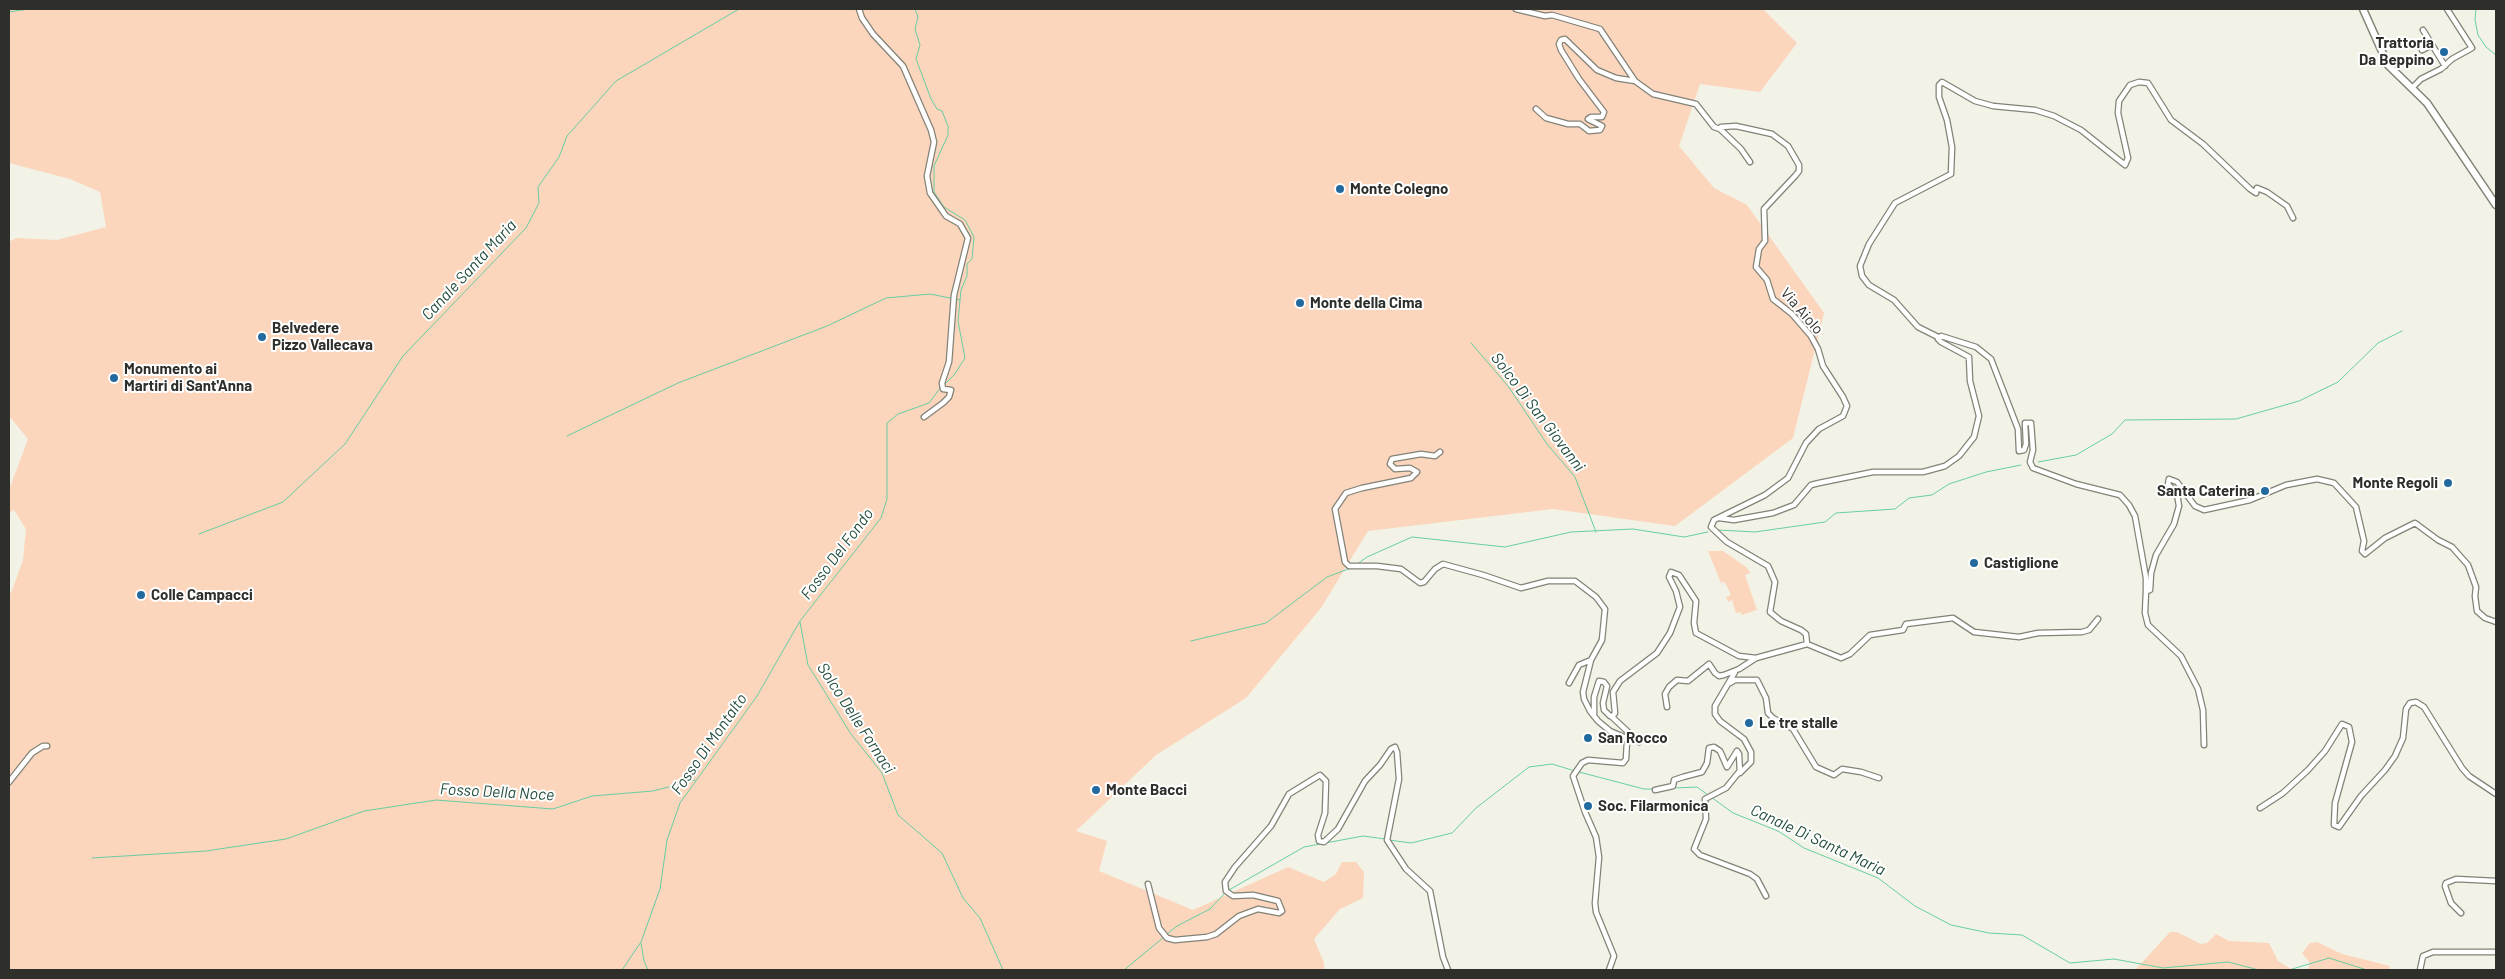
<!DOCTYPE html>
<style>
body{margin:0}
#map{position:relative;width:2505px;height:979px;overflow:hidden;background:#f2f3e6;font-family:Barlow,sans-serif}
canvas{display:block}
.frame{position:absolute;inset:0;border:10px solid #2e2e2a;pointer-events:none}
</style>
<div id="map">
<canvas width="2505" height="979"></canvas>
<div class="frame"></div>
</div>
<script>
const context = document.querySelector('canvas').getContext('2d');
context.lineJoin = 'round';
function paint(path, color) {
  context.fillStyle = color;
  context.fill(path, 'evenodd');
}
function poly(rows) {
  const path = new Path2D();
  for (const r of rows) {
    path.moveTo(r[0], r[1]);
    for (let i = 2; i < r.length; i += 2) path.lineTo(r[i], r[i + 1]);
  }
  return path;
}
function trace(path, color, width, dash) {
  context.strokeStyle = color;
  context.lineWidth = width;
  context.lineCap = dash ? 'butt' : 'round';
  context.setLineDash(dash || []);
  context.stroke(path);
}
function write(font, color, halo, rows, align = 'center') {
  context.font = font + ' Barlow,sans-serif';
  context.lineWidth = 4;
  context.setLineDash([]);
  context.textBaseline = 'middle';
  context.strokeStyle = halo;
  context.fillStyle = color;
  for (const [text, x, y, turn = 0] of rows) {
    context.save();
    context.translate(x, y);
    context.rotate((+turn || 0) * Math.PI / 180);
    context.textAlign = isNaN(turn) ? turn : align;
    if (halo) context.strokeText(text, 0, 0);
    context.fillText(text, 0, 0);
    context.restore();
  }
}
const green = poly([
 [9,9,1763,9,1797,43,1760,92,1700,84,1679,146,1714,188,1747,205,1824,313,1793,438,1675,526,1553,509,1368,531,1321,608,1246,698,1156,755,1076,831,1107,841,1099,871,1193,910,1288,867,1324,882,1336,874,1342,862,1356,862,1364,872,1363,898,1340,909,1314,939,1324,963,1324,970,9,970,9,593,11,593,23,560,26,529,14,510,9,513,9,490,28,439,9,416,9,242,16,238,57,240,106,227,100,192,70,179,9,163],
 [1708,551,1723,551,1746,567,1751,573,1745,575,1757,610,1742,615,1740,612,1736,613,1732,600,1728,602,1726,597,1731,595,1725,582,1721,583],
 [2170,932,2177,932,2201,944,2207,943,2216,934,2229,941,2269,943,2278,961,2293,970,2135,970],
 [2317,942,2342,954,2390,966,2389,970,2304,970,2308,969,2310,963,2302,953,2310,943]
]);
const stream = poly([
 [915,9,918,17,915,29,920,45,916,59,931,99,937,109,942,111,948,126,948,135,934,166,934,192,944,207,965,220,974,237,972,259,967,264,967,276,961,290,958,321,965,358,954,375,944,385],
 [2476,9,2475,20,2478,35,2486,47,2496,55],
 [9,12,28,9],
 [1471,343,1508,386,1547,444,1575,477,1596,532],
 [567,436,678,383,827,326,886,298,930,294,960,300],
 [2038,462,2076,455,2112,434,2125,420,2236,419,2299,401,2338,382,2378,343,2402,331],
 [1718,530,1755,532,1825,522,1836,513,1895,509,1909,498,1932,495,1949,484,1986,472,2021,465],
 [199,534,283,502,345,444,403,356,526,228,539,203,538,187,559,157,567,136,616,81,739,9],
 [1356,565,1367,557,1412,537,1505,547,1571,532,1633,529,1684,537,1708,532],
 [800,622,808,665,851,734,882,773,898,815,942,853,963,898,980,918,1003,970],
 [1191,641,1266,623,1327,577,1351,568],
 [1579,772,1644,789,1653,789],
 [1674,788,1697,787,1708,795],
 [1711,797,1733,813,1778,831,1804,848,1878,878,1915,906,1951,925,1989,933,2022,935,2070,963,2114,959,2163,968,2228,962,2259,970],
 [1389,840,1411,843,1452,833,1476,808,1529,767,1552,764,1575,771],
 [92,858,206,851,286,839,364,811,436,800,553,809,592,796,653,791,695,780],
 [1229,890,1304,847,1363,836,1385,839],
 [1167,934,1177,926,1210,909,1226,892],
 [641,943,644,961,648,970],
 [622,970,641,942,660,889,667,840,680,803,757,696,800,621,881,518,887,499,887,423,898,414,929,403,941,387],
 [1124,970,1164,937],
 [2289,970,2329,958,2367,970]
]);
const street = poly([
 [859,9,862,18,873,34,903,66,931,130,934,142,927,176,930,193,946,216,960,224,968,238,954,295,949,362,942,383,943,389,951,390,949,397,943,403,924,417],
 [1516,9,1545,16,1552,15,1600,29,1635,81],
 [2423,30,2445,66],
 [2422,50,2432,45],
 [2412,88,2421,79,2441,69,2452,59,2472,48,2447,9],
 [1536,109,1546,118,1568,124,1580,124,1589,131,1600,130,1602,126,1588,119,1591,117,1602,117,1604,112,1579,79,1561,50,1559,44,1561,40,1565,39,1597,70,1616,78,1635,81,1653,94,1696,104,1714,127,1720,129],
 [1938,337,1918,327,1894,300,1869,285,1862,276,1860,266,1869,244,1895,203,1951,174,1952,147,1947,120,1939,97,1939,85,1942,82,1975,101,1993,106,2035,110,2054,116,2081,130,2125,165,2128,158,2118,113,2119,101,2130,85,2139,82,2148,83,2171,120,2203,144,2250,189,2256,193,2257,188,2267,192,2287,206,2293,218],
 [1440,452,1435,456,1421,454,1392,459,1390,464,1395,469,1410,468,1417,472,1411,478,1362,488,1346,493,1335,509,1345,562,1349,566,1377,566,1401,569,1420,583,1424,582,1435,569,1443,564,1483,575,1521,588,1548,581,1575,581,1596,597,1605,609,1602,640,1591,660,1583,692,1584,699,1590,711,1598,721,1610,731,1624,737,1627,741,1626,759,1623,763,1588,760,1582,763,1573,776,1585,812,1596,837,1599,857,1595,903,1596,912,1614,956,1609,970],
 [1719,518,1734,520,1773,513,1794,505,1811,485,1819,483,1873,472,1923,472,1945,466,1959,456,1974,437,1979,416,1970,381,1969,357,1941,342,1938,339,1941,336,1976,347,1991,359,2018,429,2019,451,2024,450,2026,444,2025,423,2031,423,2033,450,2030,462,2033,468,2076,484,2120,495,2129,505,2135,516,2146,578,2146,591,2150,590,2151,573,2156,555,2174,524,2179,506,2177,494,2168,484,2169,479,2177,482,2195,506,2204,510,2250,500,2286,485,2317,479,2334,483,2356,507,2364,541,2362,551,2365,554,2385,538,2415,523,2438,540,2452,547,2468,565,2476,587,2475,596,2477,611,2485,618,2496,622],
 [2146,591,2145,613,2148,625,2181,656,2198,689,2203,710,2204,745],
 [1807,644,1841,658,1850,654,1870,635,1903,630,1906,624,1953,618,1974,632,2019,637,2038,633,2082,632,2089,630,2098,619],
 [1569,683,1579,665,1591,660],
 [1730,683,1735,680,1757,680,1766,698,1768,713,1773,718,1793,729,1816,767,1834,775,1842,769,1861,772,1879,778],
 [1667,707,1665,694,1669,687,1677,680,1688,681,1709,664,1715,673,1719,676,1724,675,1739,669,1756,658,1807,644,1806,634,1801,630,1781,621,1770,612,1775,582,1768,566,1727,542,1711,527,1714,520,1765,495,1788,478,1806,443,1819,429,1843,416,1847,406,1843,397,1823,366,1818,349,1811,336,1792,314,1773,299,1767,280,1756,267,1759,249,1765,241,1764,209,1795,176,1799,171,1799,165,1788,146,1772,134,1736,126,1721,127,1720,129,1741,149,1750,162],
 [1594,716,1594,697,1599,681,1604,682,1607,686,1603,703,1604,710,1610,716,1613,716,1615,713,1613,692,1620,681,1657,653,1670,633,1680,607,1676,591,1669,577,1671,572,1679,575,1696,601,1694,623,1696,633,1739,656,1756,658],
 [1611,716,1639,742],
 [1739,772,1726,788,1705,799,1706,819,1694,849,1700,855,1750,874,1757,879,1766,896],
 [9,782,32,753,43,746,47,746],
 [1655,790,1673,786,1674,780,1683,777,1702,772,1707,763,1709,748,1714,747,1720,751,1727,767,1737,751,1739,754,1740,773,1751,762,1751,752,1744,739,1720,721,1715,714,1715,706,1735,672],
 [2260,808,2283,793,2308,770,2325,751,2342,724,2349,727,2352,742,2335,803,2334,825,2339,827,2361,796,2385,770,2395,756,2403,738,2406,709,2410,703,2416,702,2424,707,2462,768,2469,776,2496,794],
 [1148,884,1159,928,1167,938,1175,940,1207,937,1216,934,1239,916,1258,909,1279,913,1282,911,1278,901,1253,895,1233,896,1226,891,1225,882,1235,867,1271,826,1289,794,1320,775,1326,781,1325,813,1318,835,1319,841,1324,842,1338,829,1365,781,1380,765,1391,749,1395,747,1397,752,1399,779,1387,840,1406,869,1430,891,1443,957,1448,970],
 [2461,913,2451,903,2445,886,2446,883,2456,879,2496,881],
 [2420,970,2423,956,2433,952,2496,952]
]);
const secondary = poly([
 [2363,9,2388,65,2427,103,2496,205]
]);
const markers = [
 [2444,52,5,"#226a9e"],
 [1340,189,5,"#226a9e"],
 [1300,303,5,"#226a9e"],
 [262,337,5,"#226a9e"],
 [114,378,5,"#226a9e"],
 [2448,483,5,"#226a9e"],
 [2265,491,5,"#226a9e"],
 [1974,563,5,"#226a9e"],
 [141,595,5,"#226a9e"],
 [1749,723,5,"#226a9e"],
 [1588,738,5,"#226a9e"],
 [1096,790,5,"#226a9e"],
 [1588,806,5,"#226a9e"]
];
const poiNames = [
 ["Trattoria",2434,43,"right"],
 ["Da Beppino",2434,60,"right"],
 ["Monte Colegno",1350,189],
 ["Monte della Cima",1310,303],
 ["Belvedere",272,328],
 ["Pizzo Vallecava",272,345],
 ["Monumento ai",124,369],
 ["Martiri di Sant'Anna",124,386],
 ["Monte Regoli",2438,483,"right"],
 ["Santa Caterina",2255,491,"right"],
 ["Castiglione",1984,563],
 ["Colle Campacci",151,595],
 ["Le tre stalle",1759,723],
 ["San Rocco",1598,738],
 ["Monte Bacci",1106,790],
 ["Soc. Filarmonica",1598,806]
];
const streetNames = [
 ["Via Aiolo",1802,311,49]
];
const waterNames = [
 ["Canale Santa Maria",469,270,-47],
 ["Solco Di San Giovanni",1538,412,53],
 ["Fosso Del Fondo",837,554,-53],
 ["Solco Delle Fornaci",856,718,57],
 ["Fosso Di Montalto",709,744,-55],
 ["Fosso Della Noce",497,792,3],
 ["Canale Di Santa Maria",1818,840,25]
];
paint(green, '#fbd5bc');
trace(stream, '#68cea2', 1);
trace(street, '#828277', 7);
trace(secondary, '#828277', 9);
trace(street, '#fff', 4.5);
trace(secondary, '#fff', 6);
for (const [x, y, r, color] of markers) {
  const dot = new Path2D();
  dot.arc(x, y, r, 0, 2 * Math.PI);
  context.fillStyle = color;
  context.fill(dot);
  trace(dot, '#fff', 2);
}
write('bold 15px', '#2e2e2a', '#fff', poiNames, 'left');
write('15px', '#2e2e2a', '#fff', streetNames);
write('italic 16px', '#224d3b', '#fff', waterNames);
</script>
